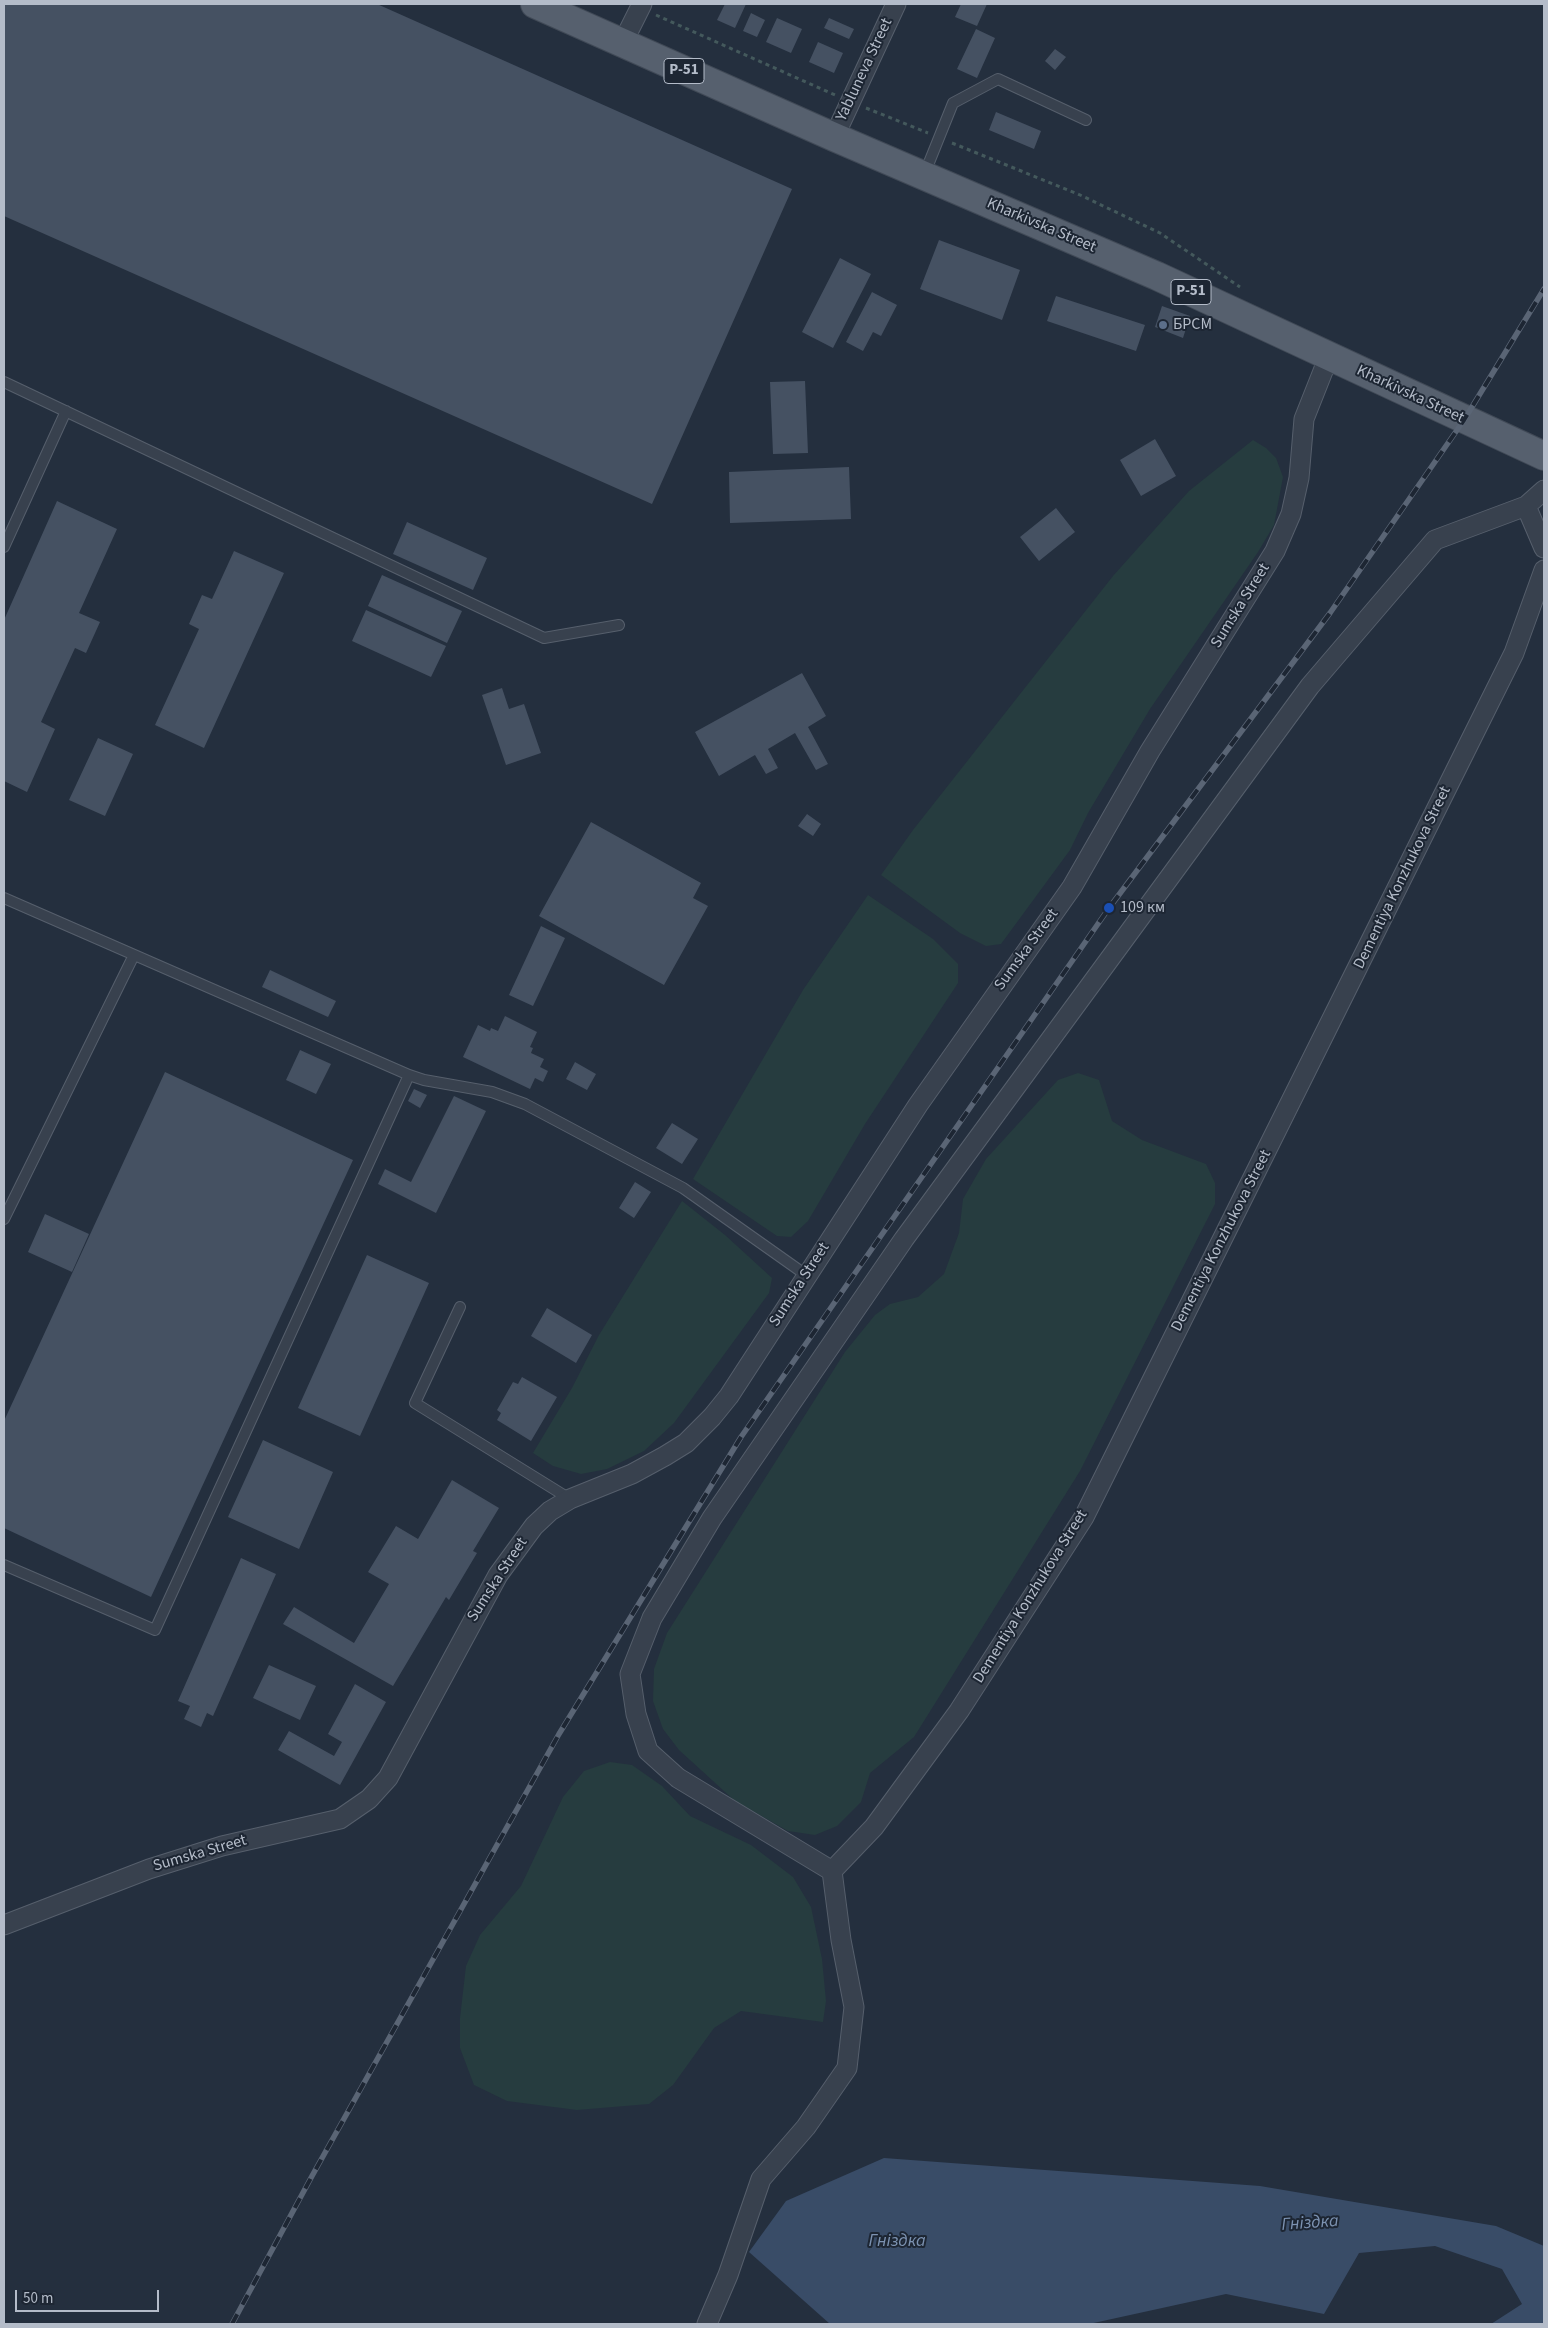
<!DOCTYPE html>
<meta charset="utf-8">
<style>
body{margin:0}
#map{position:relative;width:1548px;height:2328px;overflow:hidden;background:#242f3e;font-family:"Source Sans 3",sans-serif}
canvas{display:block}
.frame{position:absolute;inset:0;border:5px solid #b4bcc9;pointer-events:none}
.scale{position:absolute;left:15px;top:2290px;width:144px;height:22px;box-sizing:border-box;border:2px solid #b4bcc9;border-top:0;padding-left:6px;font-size:15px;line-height:18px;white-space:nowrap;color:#b4bcc9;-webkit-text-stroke:4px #1d2633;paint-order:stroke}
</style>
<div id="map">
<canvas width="1548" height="2328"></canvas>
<div class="frame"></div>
<div class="scale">50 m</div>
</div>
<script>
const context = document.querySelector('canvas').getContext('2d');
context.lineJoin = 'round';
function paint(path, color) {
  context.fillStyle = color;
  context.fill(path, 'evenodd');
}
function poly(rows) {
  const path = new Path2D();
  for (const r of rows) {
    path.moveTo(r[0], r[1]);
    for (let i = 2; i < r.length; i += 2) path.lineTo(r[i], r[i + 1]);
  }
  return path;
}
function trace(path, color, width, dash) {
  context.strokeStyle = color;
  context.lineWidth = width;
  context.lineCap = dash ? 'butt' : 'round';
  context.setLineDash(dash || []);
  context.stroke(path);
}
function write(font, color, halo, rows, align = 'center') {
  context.font = font + ' "Source Sans 3",sans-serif';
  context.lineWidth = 4;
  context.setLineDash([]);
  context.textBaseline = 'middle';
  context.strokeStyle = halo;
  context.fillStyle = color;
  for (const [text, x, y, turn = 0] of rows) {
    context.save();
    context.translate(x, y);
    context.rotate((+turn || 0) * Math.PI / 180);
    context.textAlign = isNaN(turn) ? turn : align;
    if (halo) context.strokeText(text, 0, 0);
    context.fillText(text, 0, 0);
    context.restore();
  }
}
const green = poly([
 [1253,440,1266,448,1276,458,1283,477,1274,525,1258,552,1150,709,1088,813,1070,850,1001,944,986,946,960,933,881,875,913,830,1113,576,1189,491],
 [868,895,933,939,958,964,958,983,865,1124,808,1221,791,1237,777,1236,693,1179,803,990],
 [1078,1073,1099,1080,1112,1121,1142,1140,1206,1164,1215,1183,1215,1204,1080,1471,914,1737,870,1773,861,1802,837,1826,815,1835,788,1831,735,1801,679,1750,663,1729,653,1701,654,1669,667,1633,845,1352,875,1315,890,1304,918,1297,944,1274,959,1233,963,1199,986,1159,1058,1080],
 [682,1201,725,1235,772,1278,769,1293,674,1423,644,1451,607,1469,581,1474,553,1466,533,1453,572,1388,599,1335],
 [610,1762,632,1765,662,1786,690,1816,751,1845,793,1877,811,1907,822,1959,826,2001,823,2022,741,2011,714,2028,673,2085,649,2104,577,2110,507,2101,474,2085,460,2048,460,2018,466,1966,480,1935,521,1886,563,1797,584,1771]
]);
const water = poly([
 [884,2158,1260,2186,1496,2226,1544,2246,1544,2324,1491,2324,1522,2304,1502,2269,1435,2246,1359,2253,1324,2314,1226,2294,1089,2324,830,2324,749,2252,786,2201]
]);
const building = poly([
 [4,4,377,4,792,189,652,504,4,216],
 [725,4,746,4,735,28,717,20],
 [961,4,987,4,977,26,955,17],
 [751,13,765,20,757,37,743,31],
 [777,18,802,29,791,53,766,42],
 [829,18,854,29,849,39,824,28],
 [976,29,995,38,977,78,957,69],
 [818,42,843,53,834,73,809,62],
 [1055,49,1066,57,1055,70,1045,61],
 [996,112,1041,131,1034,149,989,130],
 [939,240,1020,270,1002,320,920,289],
 [840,258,871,274,833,348,802,332],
 [872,292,897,305,881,336,873,332,863,351,846,342],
 [1056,296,1145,325,1136,351,1047,321],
 [1162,306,1190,316,1183,338,1155,327],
 [805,381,808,453,773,454,770,382],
 [1155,439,1176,476,1141,496,1120,460],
 [849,467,851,519,730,523,729,472],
 [57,501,117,529,79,613,100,622,86,653,75,648,41,722,55,729,27,792,4,781,4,620],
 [1056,508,1075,532,1039,561,1020,537],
 [407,522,487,558,473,590,393,554],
 [234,551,284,573,204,748,155,725,199,629,189,624,202,595,212,599],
 [382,575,462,611,447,643,368,606],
 [366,610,446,646,431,677,352,641],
 [802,673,826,716,808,727,828,764,816,770,795,733,768,749,778,768,766,774,755,755,719,776,695,732],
 [502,688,509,709,524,704,541,753,506,765,482,695],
 [98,738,133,754,105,816,69,800],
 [807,814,821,824,813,836,798,826],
 [591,822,701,883,693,898,708,906,664,985,539,916],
 [541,926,565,938,533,1006,509,995],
 [270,970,336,1001,328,1017,262,987],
 [505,1016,537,1032,530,1047,533,1048,531,1053,544,1059,540,1067,548,1071,543,1082,535,1078,530,1089,463,1057,478,1025,490,1031,491,1028,498,1031],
 [300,1050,331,1064,316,1094,286,1080],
 [575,1062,596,1074,587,1090,566,1079],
 [165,1072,353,1160,151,1597,4,1528,4,1421],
 [414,1089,427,1095,420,1108,408,1101],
 [454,1096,486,1111,436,1213,378,1184,385,1169,411,1182],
 [672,1123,698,1139,682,1164,656,1148],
 [635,1182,651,1192,634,1218,619,1208],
 [45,1214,89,1234,72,1272,28,1252],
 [367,1255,429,1283,360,1436,298,1408],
 [547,1308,592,1335,576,1363,531,1336],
 [522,1377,557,1397,531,1441,497,1420,501,1413,497,1410,513,1382,518,1384],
 [263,1440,333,1472,299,1549,228,1517],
 [452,1480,499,1508,473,1551,477,1553,449,1600,446,1597,393,1686,283,1624,294,1607,354,1643,389,1584,368,1572,396,1526,418,1539],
 [241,1558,276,1574,213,1716,207,1713,201,1727,184,1719,190,1706,178,1701],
 [269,1665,316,1686,300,1720,253,1698],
 [355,1684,386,1702,340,1785,278,1750,289,1731,334,1756,342,1742,328,1734]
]);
const path = poly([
 [656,15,835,95],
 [866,108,928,133],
 [952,143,1078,194,1160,233,1240,287]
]);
const lane = poly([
 [924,175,953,103,998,79,1086,120],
 [4,382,544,638,619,625],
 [4,547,66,411],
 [4,898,409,1075,424,1080,492,1092,525,1104,683,1188,806,1275],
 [4,1219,134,955],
 [460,1307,415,1403,570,1499],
 [4,1565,155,1630,409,1075]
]);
const street = poly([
 [622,44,642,4],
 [834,137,896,4],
 [1526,506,1544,548],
 [832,1871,678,1778,648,1751,636,1714,630,1674,652,1618,712,1518,904,1239,1310,686,1435,540,1526,506,1544,490],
 [832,1871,874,1827,959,1711,1084,1517,1514,653,1544,570],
 [4,1925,149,1869,222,1846,340,1819,369,1799,388,1778,498,1575,534,1526,550,1511,570,1499,632,1474,665,1456,686,1443,712,1417,729,1396,918,1105,1072,887,1150,751,1275,551,1291,514,1299,478,1304,419,1329,356],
 [707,2324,728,2275,761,2179,806,2127,847,2068,854,2007,841,1940,832,1871]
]);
const primary = poly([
 [535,4,834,137,1157,276,1544,456]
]);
const rail = poly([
 [232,2324,312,2176,559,1734,741,1437,1109,908,1330,613,1464,420,1544,289]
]);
const markers = [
 [1163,325,5,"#5c6f8a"],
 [1109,908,6,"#1a4fb4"]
];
const shields = [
 [684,71,40],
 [1191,292,40]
];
const shieldNames = [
 ["Р-51",684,71],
 ["Р-51",1191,292]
];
const streetNames = [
 ["Yabluneva Street",865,70,-65],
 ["Kharkivska Street",1041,226,23],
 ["Kharkivska Street",1410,395,25],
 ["Sumska Street",1241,606,-58],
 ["Dementiya Konzhukova Street",1403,878,-64],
 ["Sumska Street",1027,950,-54],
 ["Dementiya Konzhukova Street",1222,1241,-63],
 ["Sumska Street",800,1285,-57],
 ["Sumska Street",498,1580,-57],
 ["Dementiya Konzhukova Street",1031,1597,-58],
 ["Sumska Street",200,1854,-16]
];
const poiNames = [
 ["БРСМ",1173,325],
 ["109 км",1120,908]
];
const waterNames = [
 ["Гніздка",1310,2224,-4],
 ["Гніздка",897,2242]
];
paint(green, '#263c3f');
paint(water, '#394c67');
paint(building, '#455162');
trace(lane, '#565f6c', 12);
trace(street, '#565f6c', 21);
trace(primary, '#414a57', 30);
trace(path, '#44595c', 3, [4, 4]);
trace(lane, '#38414e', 10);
trace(street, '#38414e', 19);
trace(primary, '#56606e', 28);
trace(rail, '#5a6575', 5.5);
trace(rail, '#1d2633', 4, [11]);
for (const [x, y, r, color] of markers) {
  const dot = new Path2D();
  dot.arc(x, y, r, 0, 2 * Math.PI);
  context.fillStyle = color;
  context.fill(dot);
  trace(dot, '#1d2633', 2);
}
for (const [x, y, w] of shields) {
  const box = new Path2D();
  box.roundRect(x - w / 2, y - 12.5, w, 25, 4);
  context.fillStyle = '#1d2633';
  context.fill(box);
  trace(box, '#b4bcc9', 1);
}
write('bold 15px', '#b4bcc9', null, shieldNames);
write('16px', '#b4bcc9', '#1d2633', streetNames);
write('16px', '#b4bcc9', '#1d2633', poiNames, 'left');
write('italic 18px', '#7c92b1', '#1d2633', waterNames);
</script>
